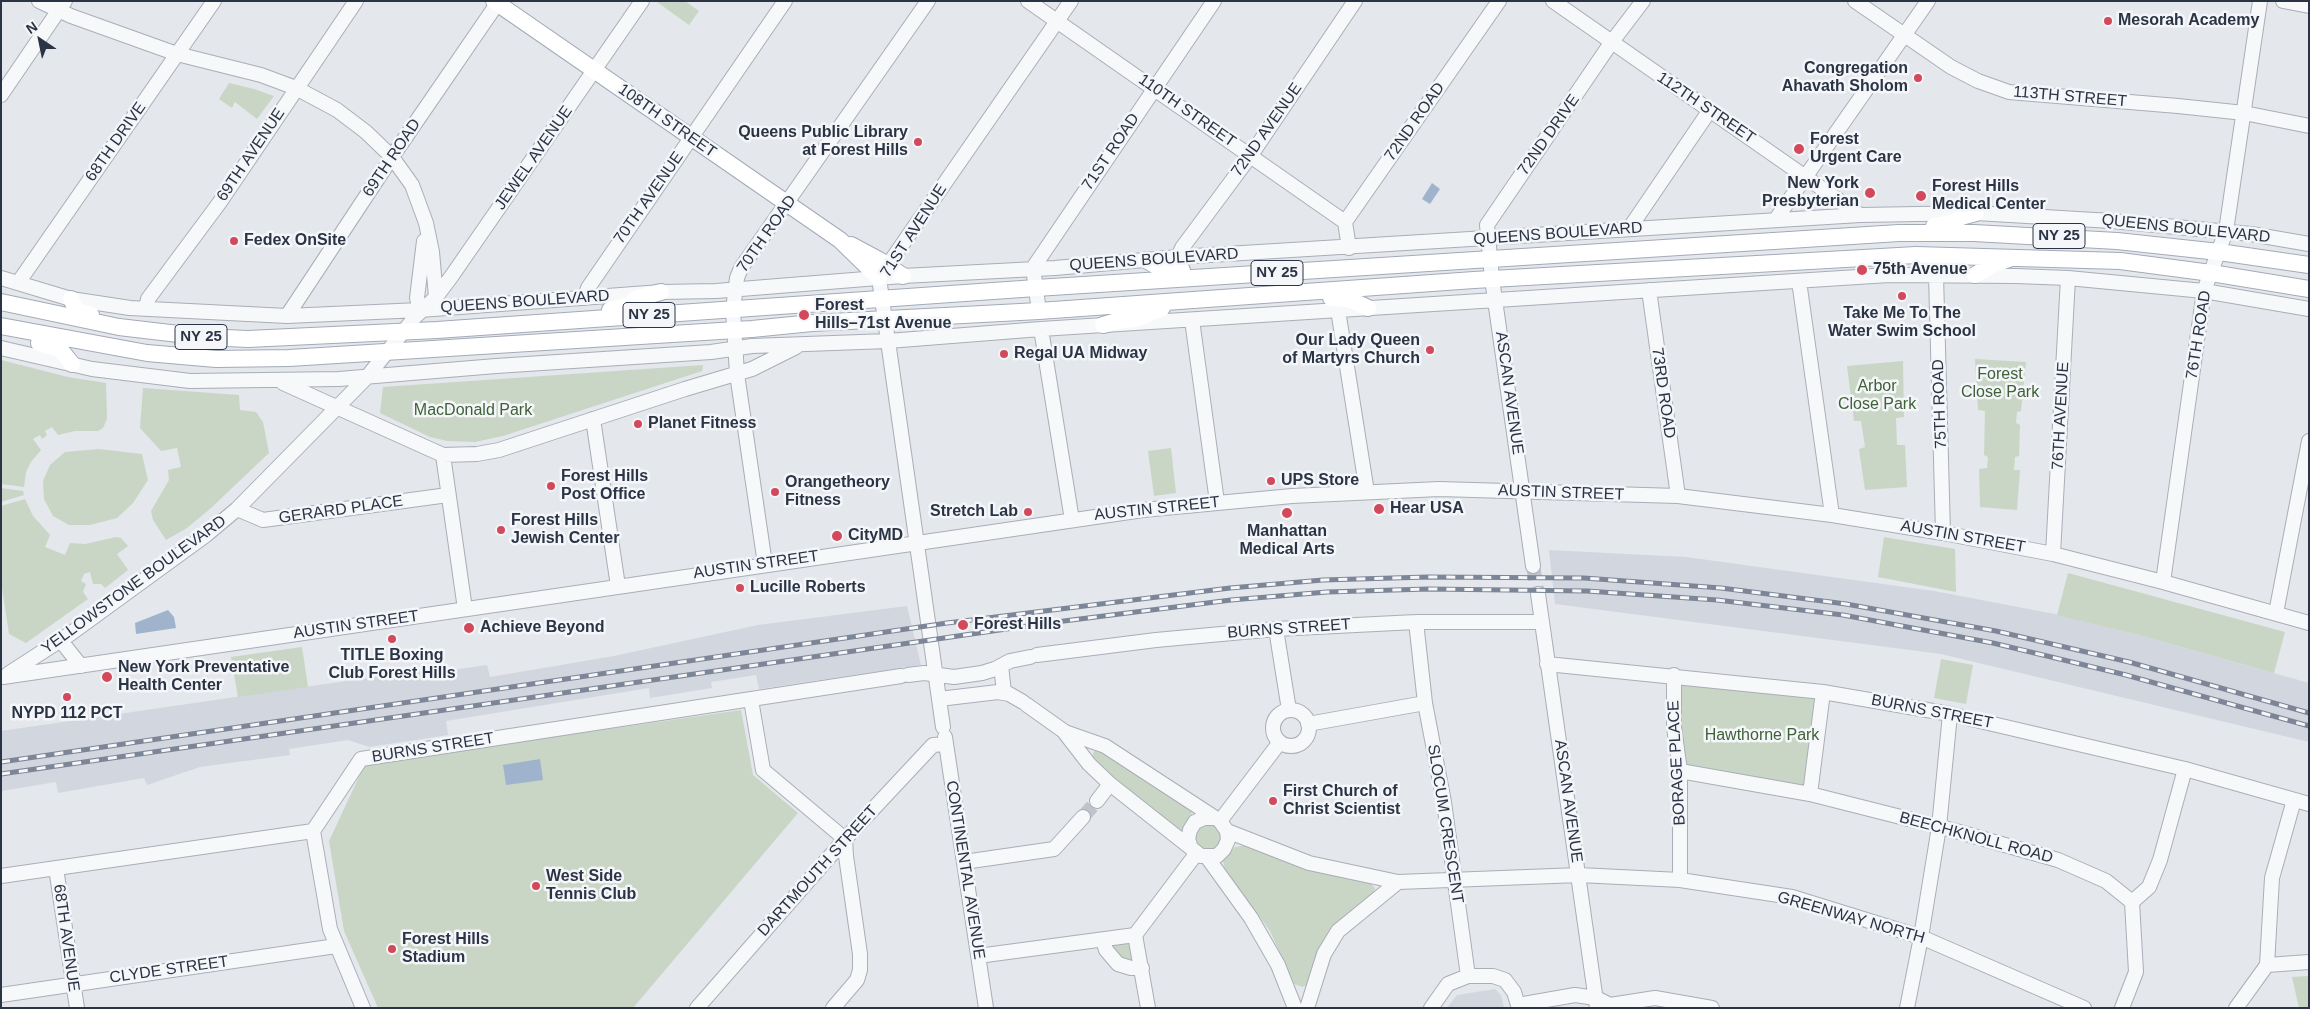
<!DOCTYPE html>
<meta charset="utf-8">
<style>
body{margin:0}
#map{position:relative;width:2310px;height:1009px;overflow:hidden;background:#e4e7ec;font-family:Helvetica,sans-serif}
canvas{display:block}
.frame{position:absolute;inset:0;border:2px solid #2b3445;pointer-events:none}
.north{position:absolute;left:15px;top:15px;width:50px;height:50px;-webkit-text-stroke:4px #f4f6f9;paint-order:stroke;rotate:326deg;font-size:14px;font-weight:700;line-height:20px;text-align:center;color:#2b3445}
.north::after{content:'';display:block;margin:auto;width:18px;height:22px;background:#2b3445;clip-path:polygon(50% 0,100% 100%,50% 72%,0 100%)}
</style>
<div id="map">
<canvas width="2310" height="1009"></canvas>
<div class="frame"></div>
<div class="north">N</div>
</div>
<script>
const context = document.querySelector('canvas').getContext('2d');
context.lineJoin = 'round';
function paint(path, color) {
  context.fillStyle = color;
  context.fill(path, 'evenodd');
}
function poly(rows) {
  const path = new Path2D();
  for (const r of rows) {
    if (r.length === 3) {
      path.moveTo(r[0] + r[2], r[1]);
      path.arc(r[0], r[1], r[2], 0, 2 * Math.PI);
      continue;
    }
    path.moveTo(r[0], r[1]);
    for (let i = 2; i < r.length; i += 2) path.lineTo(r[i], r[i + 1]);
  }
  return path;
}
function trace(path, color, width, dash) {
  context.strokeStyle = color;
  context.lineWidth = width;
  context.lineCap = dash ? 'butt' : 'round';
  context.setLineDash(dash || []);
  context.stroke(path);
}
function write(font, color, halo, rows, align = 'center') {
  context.font = font + ' Helvetica,sans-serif';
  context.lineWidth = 5;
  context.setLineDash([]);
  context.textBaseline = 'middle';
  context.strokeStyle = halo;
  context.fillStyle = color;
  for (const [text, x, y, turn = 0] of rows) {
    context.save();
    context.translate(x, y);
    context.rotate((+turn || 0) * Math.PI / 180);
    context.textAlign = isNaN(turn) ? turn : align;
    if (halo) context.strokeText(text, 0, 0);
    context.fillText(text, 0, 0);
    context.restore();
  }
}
const built = poly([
 [1549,550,1686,557,1934,591,2060,615,2139,635,2309,683,2309,742,1941,654,1555,604],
 [907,606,921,665,759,689,756,675,711,682,712,688,650,698,649,688,446,721,448,735,369,747,348,740,289,749,290,755,200,767,147,785,144,778,58,793,56,782,1,791,1,731,436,668,438,672,487,665,490,677,614,656,758,625],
 [1495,989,1501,995,1504,1008,1447,1008,1457,995]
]);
const green = poly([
 [685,1,699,11,689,25,657,2],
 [229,83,254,89,274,96,257,119,235,102,232,108,219,99],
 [1975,359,2026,362,2021,411,2017,412,2016,423,2020,425,2019,456,2015,457,2014,470,2020,470,2017,510,1980,507,1979,469,1987,468,1988,457,1984,455,1985,411,1978,410],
 [1,360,68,377,106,383,107,419,103,428,98,431,75,431,58,435,52,427,45,431,47,435,42,439,40,435,33,439,41,450,31,462,26,472,24,487,1,484],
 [1903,361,1904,417,1896,418,1897,445,1905,445,1907,487,1865,490,1859,449,1865,447,1861,421,1854,421,1847,366],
 [703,365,702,371,503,436,475,442,447,441,430,437,380,413,383,387],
 [143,388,239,395,240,410,256,412,263,422,269,453,211,508,187,528,166,540,153,520,151,511,169,480,168,470,181,467,177,448,161,451,140,428],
 [1171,448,1176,493,1154,496,1148,451],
 [99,449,142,454,148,480,133,503,117,518,90,525,69,525,53,516,44,499,43,481,50,465,65,452],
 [1,488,23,491,24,495,1,502],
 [25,499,33,516,50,535,45,547,65,555,70,543,85,544,116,537,121,538,128,546,117,554,128,570,105,588,101,584,93,584,90,572,84,574,81,581,86,584,83,592,88,599,26,643,9,634,1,581,1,506],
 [1884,537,1955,549,1956,592,1878,577],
 [2068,573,2285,632,2274,673,2139,635,2057,615],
 [302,647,308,687,238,697,231,657],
 [1941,659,1973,665,1966,704,1934,698],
 [1680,683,1816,697,1805,787,1688,772,1679,743],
 [741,710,753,775,798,813,633,1008,378,1008,344,931,329,841,365,764],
 [1095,749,1098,750,1191,810,1192,816,1182,830,1175,829,1091,759],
 [1214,823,1224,835,1218,850,1198,850,1193,832,1199,825],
 [1242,846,1252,846,1368,881,1375,888,1373,895,1367,901,1309,984,1302,987,1294,984,1270,931,1225,870,1223,861,1235,847],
 [1125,943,1133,947,1136,959,1131,963,1123,962,1110,945],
 [2309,976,2309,1008,2299,1008,2292,977]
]);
const water = poly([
 [1432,183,1440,189,1430,204,1422,199],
 [168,610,174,617,176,628,136,634,135,623],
 [540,759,543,780,506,785,503,765]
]);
const minorTunnel = poly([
 [1533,566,1538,594],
 [1083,817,1097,801]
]);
const minor = poly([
 [39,1,71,16,177,54,261,75,296,88,337,110,366,132,392,157,412,185,426,223,432,252,436,297],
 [1028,1,1345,222],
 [1553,1,1860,215],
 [1855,1,1951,67,1978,81,2009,92,2178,106,2244,113,2309,126],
 [2283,1,2309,6],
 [1,95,65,1],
 [1776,219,1928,1],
 [1629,229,1710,110],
 [1349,248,1345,222,1499,1],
 [1178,257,1182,248,1251,155,1355,1],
 [1936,275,1943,533],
 [1,278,71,299,130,308,287,316,420,310,661,292,716,291,903,276,1055,268,1178,257,1860,215,1976,213,2112,221,2251,234,2309,244],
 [1799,281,1832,515],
 [18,283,214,1],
 [1649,290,1678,496],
 [585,298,588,288,785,1],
 [146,308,148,299,220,202,356,1],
 [420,310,417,298,424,241],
 [1338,310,1367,492],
 [1039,311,1033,268,1214,1],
 [287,316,392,157,499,1],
 [1192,320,1217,502],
 [1041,329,1072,520],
 [1,348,92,369,190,381,339,379,496,366,711,352,752,346,888,341,1041,329,1889,275,2016,276,2068,278,2204,291,2309,309],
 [283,383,443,455,477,454,499,450,685,389,752,369,796,347],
 [593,419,618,586],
 [443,455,465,609],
 [237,509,263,520,448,495],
 [2053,554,2068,278],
 [765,564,737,374,733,310,737,278,741,268,928,1],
 [1533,566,1492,279,1487,225,1611,43,1643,1],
 [2163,582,2204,291,2226,231,2260,1],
 [1538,594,1597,1008],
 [2276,613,2309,441],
 [1416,622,1425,703,1444,802,1468,976],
 [1276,629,1289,710],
 [61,641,81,666],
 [1037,655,1156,640,1276,629,1416,622,1542,622],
 [1547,664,1823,692,1950,714,2185,769,2309,804],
 [1001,666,1004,692],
 [8,674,70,634,206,535,237,509,367,377,415,317,436,297,451,277,642,1],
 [908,675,924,673,954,677,982,673,995,669,1010,661,1030,657],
 [1674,675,1674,727,1680,771,1680,880],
 [3,677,1143,510,1292,496,1439,489,1678,496,1832,515,1943,533,2053,554,2163,582,2309,623],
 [939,699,998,692,1009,694,1023,702],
 [751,700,763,770,845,839,846,856,860,954,860,970,857,980,833,1008],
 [1027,705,1065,732,1105,746,1220,821,1227,831,1228,840,1224,849,1217,856,1201,856,1191,848,1188,839,1190,830,1195,822,1204,818,1213,818],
 [1291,728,18],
 [1308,724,1425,703],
 [943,727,879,278,1071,1],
 [1065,733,1089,764,1110,784,1191,848],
 [945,737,986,1008],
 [1680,771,1810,794,1952,830,2058,860,2106,881,2132,902],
 [1810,794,1823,692],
 [1097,801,1110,784],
 [1220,821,1280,742],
 [313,831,361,759,901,676],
 [313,831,330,929,363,1008],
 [1227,831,1309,863,1398,882,1579,875,1680,880,1792,897,1921,937,2084,1008],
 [1207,857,1251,918,1278,965,1295,1008],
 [964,862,1054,849,1083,817],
 [56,868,77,1008],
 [1,876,313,831],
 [1135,935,1196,854],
 [1135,935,1148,1008],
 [1103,940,1106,950,1118,964,1131,968,1142,968],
 [978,956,1135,935],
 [2267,965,2309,962],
 [1,995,336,946],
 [697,1008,845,839,933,745,946,744],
 [1307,1008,1324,954,1338,931,1398,882],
 [1431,1008,1448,984,1468,976,1493,976,1505,980,1514,992,1518,1005,1575,995,1596,998,1610,1005,1655,998,1712,1008],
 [1907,1008,1921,937,1939,827,1950,714],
 [2122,1008,2136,972,2132,902,2149,887,2160,860,2185,769],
 [2236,1008,2267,965,2272,878,2294,800]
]);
const major = poly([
 [494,1,840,240,879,278],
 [1934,226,1955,222,1961,217,1976,213],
 [851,245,879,260,903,276],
 [1146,260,1165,271,1182,270],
 [1975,275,1992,265,2009,259],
 [1331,298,1349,299,1368,308],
 [71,299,77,311,91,315],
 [1,302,119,327,204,337,248,339,437,330,1036,288,1899,233,1974,233,2117,241,2219,252,2309,265],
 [610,310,630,305,635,299,661,292],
 [1103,325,1117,321,1135,319,1162,308],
 [1,326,147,353,216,359,289,358,752,329,812,323,1039,311,1474,280,1916,255,2120,261,2211,273,2309,289],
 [39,343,60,349,72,364]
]);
const rail = poly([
 [1,762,947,623,1230,588,1323,580,1428,577,1584,578,1721,588,1846,604,1996,631,2129,662,2309,713],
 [1,774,1048,623,1231,600,1327,592,1428,589,1587,591,1717,600,1843,615,1993,643,2126,675,2309,726]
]);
const markers = [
 [2108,21,5,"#d1495b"],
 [1918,78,5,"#d1495b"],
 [918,142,5,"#d1495b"],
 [1799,149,6,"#d1495b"],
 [1870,193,6,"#d1495b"],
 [1921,196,6,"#d1495b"],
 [234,241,5,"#d1495b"],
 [1862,270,6,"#d1495b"],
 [1902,296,5,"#d1495b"],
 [804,315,6,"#d1495b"],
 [1430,350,5,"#d1495b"],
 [1004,354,5,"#d1495b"],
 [638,424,5,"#d1495b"],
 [1271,481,5,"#d1495b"],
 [551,486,5,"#d1495b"],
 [775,492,5,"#d1495b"],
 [1379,509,6,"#d1495b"],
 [1028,512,5,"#d1495b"],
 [1287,513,6,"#d1495b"],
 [501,530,5,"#d1495b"],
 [837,536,6,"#d1495b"],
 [740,588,5,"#d1495b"],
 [963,625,6,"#d1495b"],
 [469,628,6,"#d1495b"],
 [392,639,5,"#d1495b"],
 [107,677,6,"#d1495b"],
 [67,697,5,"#d1495b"],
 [1273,801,5,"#d1495b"],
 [536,886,5,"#d1495b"],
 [392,949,5,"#d1495b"]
];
const shields = [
 [2059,236,52],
 [1277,273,52],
 [649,315,52],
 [201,337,52]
];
const shieldNames = [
 ["NY 25",2059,236],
 ["NY 25",1277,273],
 ["NY 25",649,315],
 ["NY 25",201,337]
];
const poiNames = [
 ["Mesorah Academy",2118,21],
 ["Congregation",1908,69,"right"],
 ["Ahavath Sholom",1908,87,"right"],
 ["Queens Public Library",908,133,"right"],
 ["at Forest Hills",908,151,"right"],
 ["Forest",1810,140],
 ["Urgent Care",1810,158],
 ["New York",1859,184,"right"],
 ["Presbyterian",1859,202,"right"],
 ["Forest Hills",1932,187],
 ["Medical Center",1932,205],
 ["Fedex OnSite",244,241],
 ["75th Avenue",1873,270],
 ["Forest",815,306],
 ["Hills–71st Avenue",815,324],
 ["Take Me To The",1902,314,"center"],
 ["Water Swim School",1902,332,"center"],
 ["Our Lady Queen",1420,341,"right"],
 ["of Martyrs Church",1420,359,"right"],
 ["Regal UA Midway",1014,354],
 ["Planet Fitness",648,424],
 ["Forest Hills",561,477],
 ["Post Office",561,495],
 ["UPS Store",1281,481],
 ["Orangetheory",785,483],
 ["Fitness",785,501],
 ["Hear USA",1390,509],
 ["Stretch Lab",1018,512,"right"],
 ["Forest Hills",511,521],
 ["Jewish Center",511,539],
 ["Manhattan",1287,532,"center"],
 ["Medical Arts",1287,550,"center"],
 ["CityMD",848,536],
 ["Lucille Roberts",750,588],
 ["Forest Hills",974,625],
 ["Achieve Beyond",480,628],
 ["TITLE Boxing",392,656,"center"],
 ["Club Forest Hills",392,674,"center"],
 ["New York Preventative",118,668],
 ["Health Center",118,686],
 ["NYPD 112 PCT",67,714,"center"],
 ["First Church of",1283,792],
 ["Christ Scientist",1283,810],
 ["West Side",546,877],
 ["Tennis Club",546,895],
 ["Forest Hills",402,940],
 ["Stadium",402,958]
];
const streetNames = [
 ["113TH STREET",2070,97,5],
 ["112TH STREET",1706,108,34],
 ["110TH STREET",1187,111,35],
 ["108TH STREET",667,121,35],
 ["72ND ROAD",1415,122,-55],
 ["72ND AVENUE",1267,130,-55],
 ["72ND DRIVE",1549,135,-55],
 ["68TH DRIVE",116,142,-55],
 ["71ST ROAD",1111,152,-56],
 ["69TH AVENUE",251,155,-56],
 ["69TH ROAD",392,158,-56],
 ["JEWEL AVENUE",534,158,-55],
 ["70TH AVENUE",649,198,-55],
 ["QUEENS BOULEVARD",2186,229,6],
 ["71ST AVENUE",914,231,-57],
 ["70TH ROAD",767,234,-55],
 ["QUEENS BOULEVARD",1558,234,-4],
 ["QUEENS BOULEVARD",1154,260,-4],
 ["QUEENS BOULEVARD",525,302,-4],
 ["76TH ROAD",2199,335,-81],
 ["ASCAN AVENUE",1509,393,82],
 ["73RD ROAD",1663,393,82],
 ["75TH ROAD",1940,404,-92],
 ["76TH AVENUE",2061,416,-87],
 ["AUSTIN STREET",1561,493,2],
 ["AUSTIN STREET",1157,509,-6],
 ["GERARD PLACE",341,510,-8],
 ["AUSTIN STREET",1963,537,10],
 ["AUSTIN STREET",756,565,-8],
 ["YELLOWSTONE BOULEVARD",134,585,-36],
 ["AUSTIN STREET",356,625,-8],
 ["BURNS STREET",1289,629,-4],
 ["BURNS STREET",1932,712,11],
 ["BURNS STREET",433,748,-9],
 ["BORAGE PLACE",1677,763,-93],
 ["ASCAN AVENUE",1568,801,82],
 ["SLOCUM CRESCENT",1445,824,81],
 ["BEECHKNOLL ROAD",1976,838,15],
 ["CONTINENTAL AVENUE",965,870,81],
 ["DARTMOUTH STREET",818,871,-48],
 ["GREENWAY NORTH",1851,918,16],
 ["68TH AVENUE",66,938,82],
 ["CLYDE STREET",169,970,-8]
];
const parkNames = [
 ["Forest",2000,375],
 ["Close Park",2000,393],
 ["Arbor",1877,387],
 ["Close Park",1877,405],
 ["MacDonald Park",473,411],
 ["Hawthorne Park",1762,736]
];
paint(built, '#d2d6de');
paint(green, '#c9d6c5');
paint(water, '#9fb4cc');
trace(minorTunnel, '#bfc3cb', 14, [14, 7]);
trace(minor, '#a9aeb7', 16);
trace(major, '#a3abb8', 18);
trace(minor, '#f7f8fa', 14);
trace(major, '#fff', 16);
trace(rail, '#7d8696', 5);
trace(rail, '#f4f6f9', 3, [9]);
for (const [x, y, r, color] of markers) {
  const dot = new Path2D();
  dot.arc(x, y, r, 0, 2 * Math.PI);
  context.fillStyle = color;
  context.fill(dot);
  trace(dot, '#f4f6f9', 2);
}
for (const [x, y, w] of shields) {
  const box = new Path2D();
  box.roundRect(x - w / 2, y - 12.5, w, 25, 4);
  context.fillStyle = '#f4f6f9';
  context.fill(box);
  trace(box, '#2b3445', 1);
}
write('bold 15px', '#2b3445', null, shieldNames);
write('bold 16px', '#2b3445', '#f4f6f9', poiNames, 'left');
write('16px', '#2b3445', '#f4f6f9', streetNames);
write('16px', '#3f6138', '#f4f6f9', parkNames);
</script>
